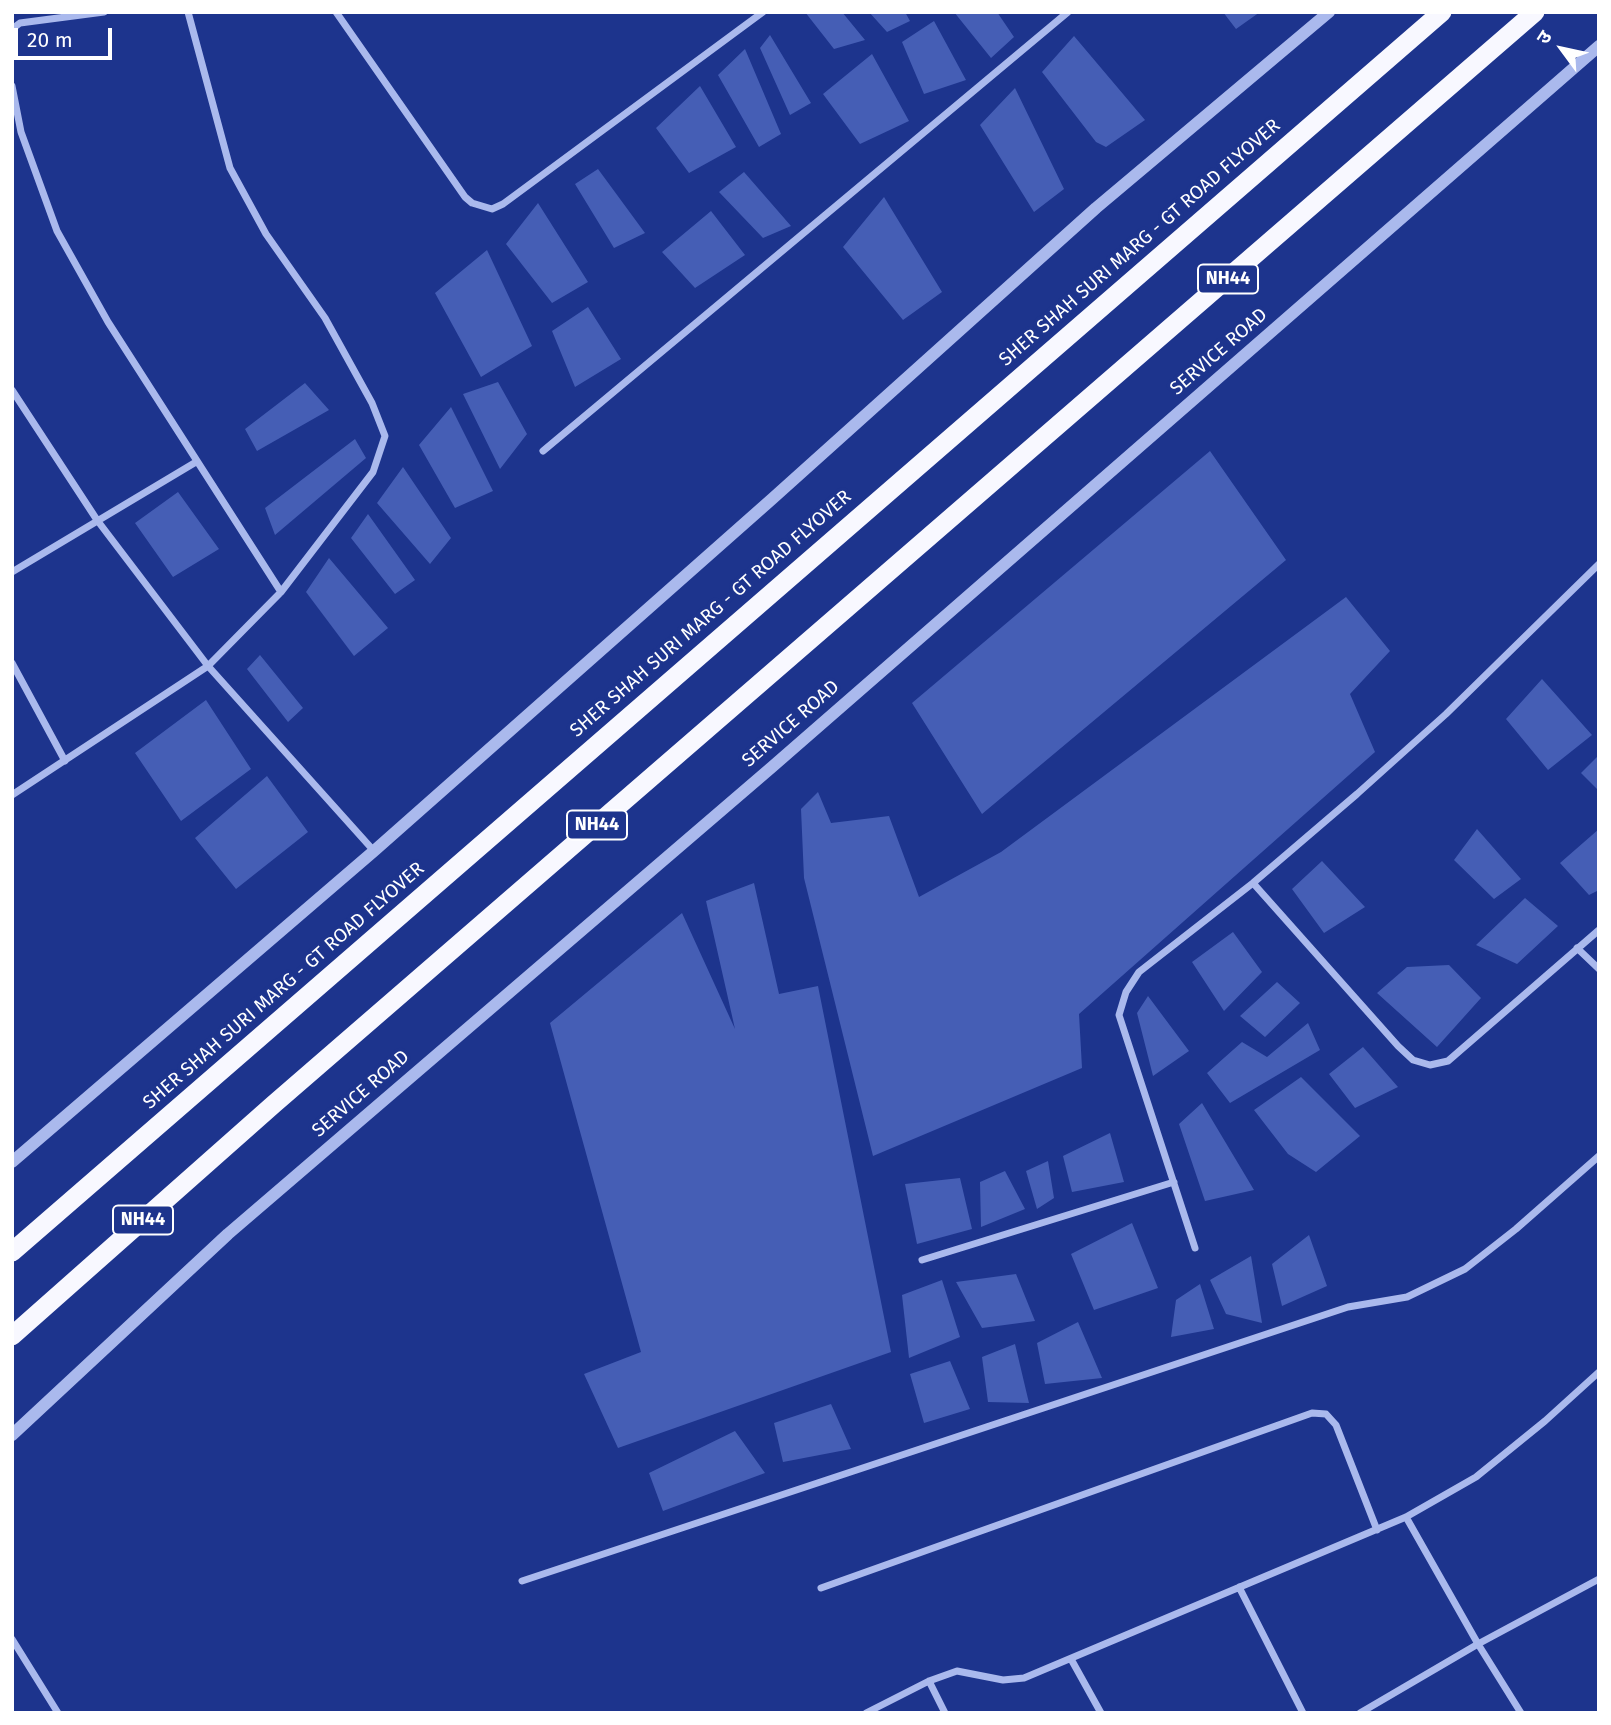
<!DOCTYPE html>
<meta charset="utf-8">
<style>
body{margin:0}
#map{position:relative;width:1611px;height:1725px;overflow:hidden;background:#1d348d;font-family:"Fira Sans","Noto Sans Devanagari",sans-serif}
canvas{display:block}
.frame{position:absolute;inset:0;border:14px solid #fff;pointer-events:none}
.north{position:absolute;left:1527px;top:14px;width:70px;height:70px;-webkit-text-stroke:5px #1d348d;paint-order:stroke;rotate:303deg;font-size:19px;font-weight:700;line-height:28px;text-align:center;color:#fff}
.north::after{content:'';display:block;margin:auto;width:24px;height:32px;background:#fff;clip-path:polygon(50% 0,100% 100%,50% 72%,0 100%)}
.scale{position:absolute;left:14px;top:28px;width:98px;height:32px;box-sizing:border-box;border:4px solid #fff;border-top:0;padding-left:9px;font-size:21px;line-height:24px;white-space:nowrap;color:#fff;-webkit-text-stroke:5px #1d348d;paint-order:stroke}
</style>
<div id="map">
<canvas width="1611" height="1725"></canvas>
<div class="frame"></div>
<div class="north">उ</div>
<div class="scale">20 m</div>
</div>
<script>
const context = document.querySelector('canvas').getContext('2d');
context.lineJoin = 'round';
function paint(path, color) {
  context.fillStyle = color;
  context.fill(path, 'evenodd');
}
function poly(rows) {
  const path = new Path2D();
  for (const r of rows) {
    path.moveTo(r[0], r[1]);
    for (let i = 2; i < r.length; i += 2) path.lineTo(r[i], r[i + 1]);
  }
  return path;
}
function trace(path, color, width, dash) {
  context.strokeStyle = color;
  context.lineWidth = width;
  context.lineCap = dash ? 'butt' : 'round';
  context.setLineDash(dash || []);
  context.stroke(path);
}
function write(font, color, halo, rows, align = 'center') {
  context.font = font + ' "Fira Sans",sans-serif';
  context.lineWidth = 7;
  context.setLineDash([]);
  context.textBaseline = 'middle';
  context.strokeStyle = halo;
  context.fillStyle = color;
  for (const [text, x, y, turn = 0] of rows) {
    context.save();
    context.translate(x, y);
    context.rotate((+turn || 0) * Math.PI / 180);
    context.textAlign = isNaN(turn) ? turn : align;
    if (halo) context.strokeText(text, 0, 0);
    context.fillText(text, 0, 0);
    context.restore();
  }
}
const building = poly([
 [805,12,842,12,865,40,834,49],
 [869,12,905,12,910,21,887,32],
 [954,12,997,12,1014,37,991,58],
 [1223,12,1260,12,1236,29],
 [934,21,966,80,924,94,902,42],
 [770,35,811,103,790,115,760,48],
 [1074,36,1145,120,1106,147,1096,142,1042,72],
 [745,49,781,134,759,147,718,75],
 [872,54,909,121,860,144,823,94],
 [700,86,736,147,689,173,656,128],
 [1015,88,1064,189,1034,212,980,125],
 [598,169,645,233,614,248,575,184],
 [744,172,791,226,763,238,719,192],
 [884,197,942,292,903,320,843,247],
 [538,203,588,282,552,303,506,244],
 [711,211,745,255,695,288,662,252],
 [487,250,532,346,481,377,435,293],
 [588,307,621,359,575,387,552,331],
 [498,382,527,434,500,469,463,394],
 [305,383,329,410,257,451,245,429],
 [451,407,493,491,455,508,419,445],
 [355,439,366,458,275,535,265,508],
 [1210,451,1286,560,982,814,912,703],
 [403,467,451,538,430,564,377,503],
 [178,492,219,549,173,577,135,523],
 [368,514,415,580,395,594,351,538],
 [329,558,388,628,354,656,306,592],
 [1346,597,1390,651,1350,694,1375,752,1079,1014,1082,1068,873,1156,804,878,801,809,818,792,831,823,889,816,919,897,1001,852],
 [260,655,303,708,288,722,247,669],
 [1542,679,1592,735,1548,770,1506,719],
 [206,700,251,769,181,821,135,753],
 [1599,755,1599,791,1581,773],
 [267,776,308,832,236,889,195,838],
 [1477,829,1521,879,1494,899,1454,860],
 [1599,829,1599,890,1589,895,1560,863],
 [1322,861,1365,907,1324,933,1292,889],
 [754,883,779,994,818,986,891,1352,618,1448,584,1374,641,1352,550,1023,682,913,735,1029,706,901],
 [1525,898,1558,926,1517,964,1476,945],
 [1233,932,1262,972,1224,1011,1192,962],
 [1449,965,1481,998,1437,1047,1377,993,1407,967],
 [1277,982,1300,1003,1265,1037,1240,1016],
 [1148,996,1189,1051,1153,1076,1137,1013],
 [1308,1023,1320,1050,1230,1103,1207,1073,1242,1042,1267,1057],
 [1363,1047,1398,1087,1355,1108,1329,1074],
 [1301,1077,1360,1136,1316,1172,1288,1154,1254,1110],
 [1202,1103,1254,1190,1205,1201,1179,1124],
 [1110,1133,1124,1182,1072,1192,1063,1156],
 [1048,1161,1054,1198,1037,1209,1026,1171],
 [1005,1171,1025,1209,981,1227,980,1182],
 [960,1178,972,1229,917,1244,905,1184],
 [1132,1223,1158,1288,1094,1310,1071,1254],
 [1309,1235,1327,1286,1282,1306,1272,1264],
 [1251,1256,1262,1323,1226,1314,1210,1280],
 [1016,1274,1035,1321,982,1328,956,1282],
 [942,1280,960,1337,909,1358,902,1295],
 [1200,1284,1214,1329,1171,1337,1176,1300],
 [1078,1322,1102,1378,1045,1384,1037,1343],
 [1015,1344,1029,1403,988,1402,982,1357],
 [950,1361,970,1409,924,1423,910,1374],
 [831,1404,851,1449,783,1462,774,1423],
 [735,1431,765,1473,663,1511,649,1473]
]);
const minor = poly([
 [188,12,230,168,266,234,325,318,372,403,385,436,373,472,281,592],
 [336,12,465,197,472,203,492,209,503,204,763,12],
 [12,29,20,23,104,12],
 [12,86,21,132,57,231,108,322,281,592,208,666,12,795],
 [12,390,97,520,208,666,374,851],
 [543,451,1068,12],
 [12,572,196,462],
 [12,663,65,761],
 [1253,883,1398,1046,1413,1060,1430,1065,1448,1061,1599,930],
 [1577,948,1599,969],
 [1195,1248,1119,1015,1126,992,1139,972,1253,883,1357,794,1446,714,1599,564],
 [922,1260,1174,1182],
 [1406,1517,1478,1644,1521,1713],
 [522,1581,1348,1307,1407,1297,1465,1269,1516,1229,1599,1156],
 [1239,1587,1303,1713],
 [821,1588,1312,1413,1326,1414,1336,1425,1377,1530],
 [12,1639,58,1713],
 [1071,1659,1101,1713],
 [929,1681,945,1713],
 [866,1713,929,1681,957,1671,1003,1680,1024,1678,1406,1517,1476,1477,1545,1421,1599,1372],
 [1360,1713,1478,1644,1599,1579]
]);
const tertiary = poly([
 [12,1162,374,851,772,499,1096,208,1329,12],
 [12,1435,228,1234,772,767,1599,46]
]);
const trunk = poly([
 [12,1252,1442,12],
 [12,1336,274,1104,1535,12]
]);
const shields = [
 [1228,279,60],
 [597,825,60],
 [143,1220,60]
];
const shieldNames = [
 ["NH44",1228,279],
 ["NH44",597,825],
 ["NH44",143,1220]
];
const streetNames = [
 ["SHER SHAH SURI MARG - GT ROAD FLYOVER",1140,243,-41],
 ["SERVICE ROAD",1219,352,-41],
 ["SHER SHAH SURI MARG - GT ROAD FLYOVER",711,614,-41],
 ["SERVICE ROAD",791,724,-41],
 ["SHER SHAH SURI MARG - GT ROAD FLYOVER",284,986,-41],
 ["SERVICE ROAD",361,1094,-41]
];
paint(building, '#455eb5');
trace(minor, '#aab9ed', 7);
trace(tertiary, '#aab9ed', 12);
trace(trunk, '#f8f8ff', 19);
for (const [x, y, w] of shields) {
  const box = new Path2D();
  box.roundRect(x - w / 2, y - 14.5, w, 29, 5);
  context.fillStyle = '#1d348d';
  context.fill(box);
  trace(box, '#fff', 2);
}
write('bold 18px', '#fff', null, shieldNames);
write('19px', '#fff', '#1d348d', streetNames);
</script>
